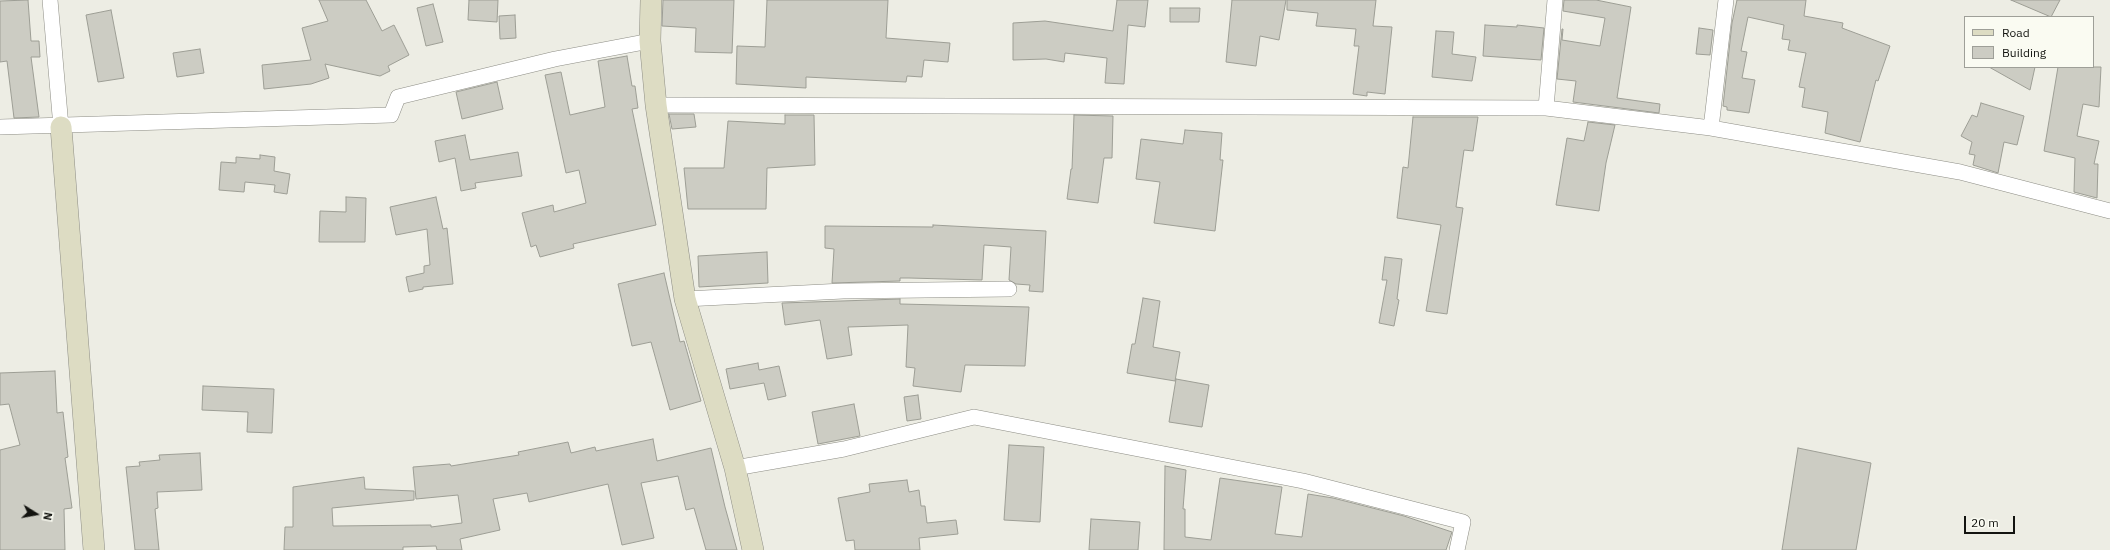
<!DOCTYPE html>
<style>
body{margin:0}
#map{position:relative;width:2110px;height:550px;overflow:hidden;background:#edede4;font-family:"IBM Plex Sans",sans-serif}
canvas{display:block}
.legend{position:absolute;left:1964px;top:16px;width:130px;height:52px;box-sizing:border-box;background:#fafbf2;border:1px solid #9e9f98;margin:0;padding:5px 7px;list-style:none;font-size:12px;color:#131410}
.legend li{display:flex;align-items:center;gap:8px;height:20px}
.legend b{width:20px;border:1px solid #9e9f98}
.north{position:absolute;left:16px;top:494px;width:40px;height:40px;-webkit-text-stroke:3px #fafbf2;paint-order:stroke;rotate:101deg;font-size:11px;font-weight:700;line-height:16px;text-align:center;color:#131410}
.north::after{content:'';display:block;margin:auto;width:14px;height:18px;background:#131410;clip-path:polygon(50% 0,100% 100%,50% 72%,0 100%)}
.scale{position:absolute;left:1964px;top:516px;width:51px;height:18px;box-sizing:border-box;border:2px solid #131410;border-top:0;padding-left:5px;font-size:12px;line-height:14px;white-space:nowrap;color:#131410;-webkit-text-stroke:3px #fafbf2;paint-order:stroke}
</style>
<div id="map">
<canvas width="2110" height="550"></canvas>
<ul class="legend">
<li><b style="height:5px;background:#dddcc3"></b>Road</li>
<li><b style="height:11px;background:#ccccc3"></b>Building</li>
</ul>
<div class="north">N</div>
<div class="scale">20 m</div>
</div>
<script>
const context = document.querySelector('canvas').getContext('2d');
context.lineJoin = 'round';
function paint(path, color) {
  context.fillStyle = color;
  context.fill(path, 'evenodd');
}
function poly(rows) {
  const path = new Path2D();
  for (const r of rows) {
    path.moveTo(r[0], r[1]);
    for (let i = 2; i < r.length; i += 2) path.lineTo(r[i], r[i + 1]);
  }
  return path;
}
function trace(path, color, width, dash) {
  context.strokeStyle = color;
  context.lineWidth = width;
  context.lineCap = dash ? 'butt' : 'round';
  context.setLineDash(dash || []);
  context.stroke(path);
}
const building = poly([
 [28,0,31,41,39,41,40,57,31,57,39,117,14,118,7,61,0,62,0,1,28,0],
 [319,0,366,0,382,31,394,25,409,55,388,66,390,71,380,76,325,64,329,78,311,84,264,89,262,65,311,60,302,28,328,21,319,0],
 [469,0,498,0,497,22,468,20,469,0],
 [663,0,734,0,732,53,695,52,696,28,662,26,663,0],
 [767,0,888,0,886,38,950,43,948,62,924,60,922,77,907,76,906,82,806,77,806,88,736,84,737,46,765,47,767,0],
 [1117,0,1148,0,1145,27,1128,25,1124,84,1105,83,1107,58,1065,53,1064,62,1046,59,1013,60,1013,23,1045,21,1113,31,1117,0],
 [1232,0,1286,0,1279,40,1260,36,1256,66,1226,62,1232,0],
 [1287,0,1376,0,1373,26,1392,27,1385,94,1367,92,1367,96,1353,94,1359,46,1354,46,1356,29,1316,26,1318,13,1287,10,1287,0],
 [1564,0,1596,0,1631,7,1617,98,1660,104,1659,113,1573,102,1576,81,1557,79,1562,29,1563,29,1562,40,1600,46,1605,18,1563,11,1564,0],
 [1737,0,1806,0,1804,16,1843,23,1842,28,1890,46,1878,81,1876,80,1860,142,1825,133,1828,112,1802,107,1805,88,1799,87,1806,53,1788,50,1790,40,1782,39,1784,25,1748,17,1741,51,1747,52,1742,78,1755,80,1749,113,1727,110,1727,107,1723,106,1732,23,1737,0],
 [2011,0,2060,0,2051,17,2011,0],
 [433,4,443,42,426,46,417,8,433,4],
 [1170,8,1200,8,1199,22,1170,22,1170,8],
 [111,10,124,78,98,82,86,15,111,10],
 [515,15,516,38,500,39,499,16,515,15],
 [1485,25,1517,27,1517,25,1544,28,1541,60,1483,56,1485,25],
 [1699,28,1713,30,1710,55,1696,54,1699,28],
 [1436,31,1454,32,1452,54,1476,57,1472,81,1432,77,1436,31],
 [200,49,204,73,177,77,173,53,200,49],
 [627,56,632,86,635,86,638,108,632,109,656,225,573,244,574,248,540,257,536,245,531,247,522,213,553,205,554,212,586,203,579,170,566,173,545,75,561,72,570,115,605,107,598,61,627,56],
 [1989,67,2035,67,2030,90,1989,67],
 [2058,67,2101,67,2099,107,2083,104,2077,136,2099,141,2094,164,2098,164,2097,198,2074,192,2075,158,2044,151,2058,67],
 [497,82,503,109,462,119,456,92,497,82],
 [1981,103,2024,116,2017,145,2004,142,1998,173,1973,165,1975,155,1969,154,1972,142,1961,136,1972,115,1977,117,1981,103],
 [669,114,694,114,696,127,672,129,669,114],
 [785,115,814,115,815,165,767,168,766,209,688,209,684,168,724,168,728,121,785,124,785,115],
 [1074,115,1113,116,1112,158,1104,158,1098,203,1067,199,1071,169,1072,169,1074,115],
 [1413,117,1478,117,1473,151,1464,150,1456,207,1463,208,1447,314,1426,311,1441,225,1397,218,1403,167,1408,168,1413,117],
 [1588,122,1615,125,1606,163,1599,211,1556,205,1567,138,1584,141,1588,122],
 [1185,130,1222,133,1220,160,1223,160,1215,231,1154,223,1160,182,1136,179,1141,139,1183,144,1185,130],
 [465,135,470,160,518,152,522,176,475,183,476,188,461,191,455,158,439,162,435,141,465,135],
 [260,155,275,157,274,171,290,174,287,194,274,192,275,185,245,182,244,192,219,190,221,162,236,163,236,157,260,159,260,155],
 [346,197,366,198,365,242,319,242,320,211,346,212,346,197],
 [436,197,443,229,447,228,453,284,423,287,423,289,409,292,406,277,424,273,424,266,430,265,427,229,396,235,390,207,436,197],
 [933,225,1046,231,1043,292,1029,291,1030,285,1016,284,1009,280,1011,247,984,245,982,280,909,278,900,278,900,281,832,283,834,249,825,248,825,226,933,227,933,225],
 [767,252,768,283,699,287,698,256,767,252],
 [1385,257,1402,259,1397,299,1399,300,1394,326,1379,323,1387,280,1382,280,1385,257],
 [664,273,680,342,684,341,701,401,670,410,651,342,632,346,618,284,664,273],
 [1143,298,1160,301,1153,347,1180,352,1175,381,1127,373,1132,344,1135,344,1143,298],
 [900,299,900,304,1029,307,1025,366,965,365,961,392,913,386,915,368,906,367,908,325,848,327,852,355,827,359,820,320,785,325,782,303,900,299],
 [758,363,759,370,779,366,786,396,768,400,764,383,730,389,726,369,758,363],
 [55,371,57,413,63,412,68,457,65,458,72,508,64,509,65,550,0,550,0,450,20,445,9,404,0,405,0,373,55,371],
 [1176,379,1209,385,1202,427,1169,422,1176,379],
 [203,386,274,389,272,433,247,432,248,412,202,410,203,386],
 [918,395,921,419,907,421,904,397,918,395],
 [854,404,860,436,818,444,812,412,854,404],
 [653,439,657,461,711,448,725,507,737,550,706,550,694,508,686,510,678,476,641,483,654,538,622,545,608,484,529,502,527,493,493,499,500,530,460,539,462,550,437,550,436,546,403,547,403,550,284,550,285,527,293,527,293,487,364,477,365,489,414,491,414,500,332,508,333,526,431,525,431,527,462,523,458,495,416,499,413,467,450,464,451,466,519,455,518,452,568,442,571,453,595,447,596,451,653,439],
 [1009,445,1044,447,1040,522,1004,520,1009,445],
 [1798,448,1871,463,1856,550,1782,550,1798,448],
 [200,453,202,490,157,492,158,508,155,509,159,550,135,550,126,467,140,466,139,462,160,460,159,455,200,453],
 [1165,466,1186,470,1183,509,1185,509,1185,537,1211,540,1220,478,1282,487,1275,534,1302,537,1308,494,1333,498,1404,516,1452,532,1446,550,1164,550,1165,466],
 [907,480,909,492,919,490,921,506,925,506,927,523,956,520,958,534,919,538,920,550,855,550,854,540,846,541,838,498,870,492,869,484,907,480],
 [1091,519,1140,522,1138,550,1089,550,1091,519]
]);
const street = poly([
 [50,0,61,127],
 [656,105,1546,108,1711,128,1960,172,2110,211],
 [1546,108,1555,0],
 [0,127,391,115,398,97,555,59,650,41],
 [1711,128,1726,0],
 [685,299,843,291,1009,289],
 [735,468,844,449,974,417,1303,481,1463,522,1457,550]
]);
const secondary = poly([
 [651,0,650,41,656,105,685,299,735,468,753,550],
 [61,127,94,550]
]);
paint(building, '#ccccc3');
trace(building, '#9d9e95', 1);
trace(street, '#8d8d85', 16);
trace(secondary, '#8d8d85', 22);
trace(street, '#fff', 15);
trace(secondary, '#dddcc3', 21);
</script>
